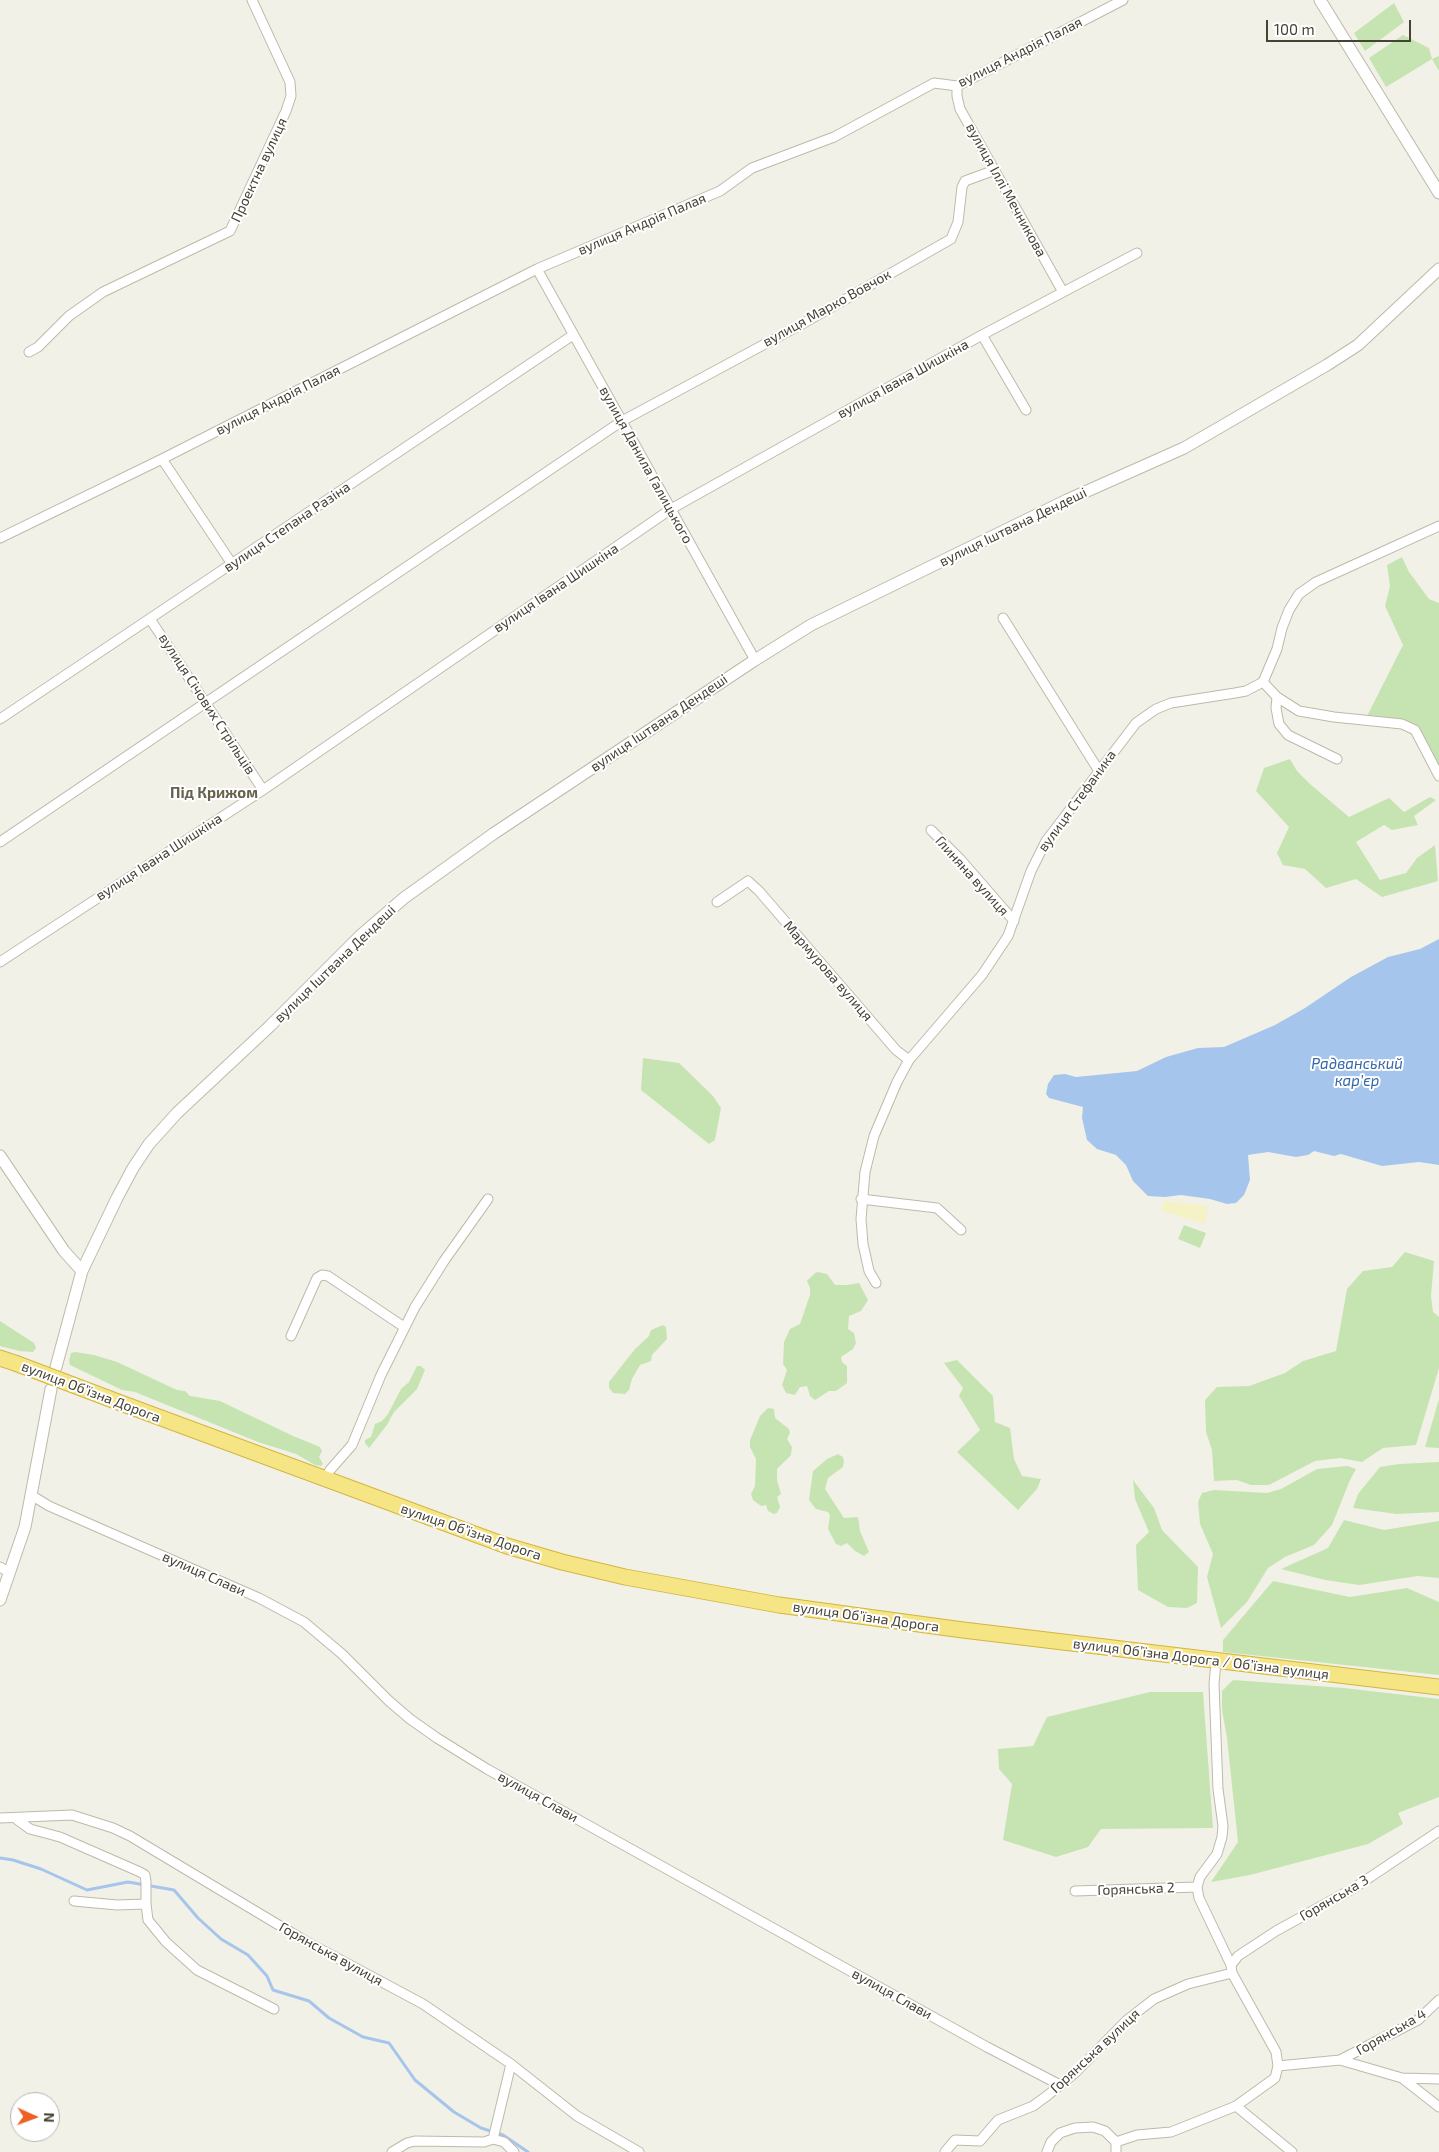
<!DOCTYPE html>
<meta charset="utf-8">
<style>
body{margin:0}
#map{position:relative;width:1439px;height:2152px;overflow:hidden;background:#f2f1e7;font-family:"Exo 2",sans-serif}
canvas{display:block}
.north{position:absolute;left:10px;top:2092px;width:50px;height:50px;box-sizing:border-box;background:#fff;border:1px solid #b5b3af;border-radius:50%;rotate:92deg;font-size:14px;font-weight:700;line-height:20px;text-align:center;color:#454236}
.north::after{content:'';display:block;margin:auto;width:18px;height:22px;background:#ed6123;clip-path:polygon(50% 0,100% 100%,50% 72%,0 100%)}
.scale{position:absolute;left:1266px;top:20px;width:145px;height:22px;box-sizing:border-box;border:2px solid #454236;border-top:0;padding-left:6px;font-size:15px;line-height:18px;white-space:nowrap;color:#454236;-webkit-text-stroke:4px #fff;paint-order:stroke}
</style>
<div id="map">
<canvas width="1439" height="2152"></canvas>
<div class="north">N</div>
<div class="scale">100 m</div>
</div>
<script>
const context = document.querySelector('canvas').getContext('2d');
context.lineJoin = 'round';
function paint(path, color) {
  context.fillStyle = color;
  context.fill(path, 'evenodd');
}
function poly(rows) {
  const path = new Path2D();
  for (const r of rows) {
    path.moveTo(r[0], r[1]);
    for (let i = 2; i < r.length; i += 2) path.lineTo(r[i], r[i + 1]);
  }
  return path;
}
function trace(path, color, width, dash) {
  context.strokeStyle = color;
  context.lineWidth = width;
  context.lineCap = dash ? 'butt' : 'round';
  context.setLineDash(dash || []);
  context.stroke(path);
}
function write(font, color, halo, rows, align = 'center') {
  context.font = font + ' "Exo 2",sans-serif';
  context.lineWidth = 4;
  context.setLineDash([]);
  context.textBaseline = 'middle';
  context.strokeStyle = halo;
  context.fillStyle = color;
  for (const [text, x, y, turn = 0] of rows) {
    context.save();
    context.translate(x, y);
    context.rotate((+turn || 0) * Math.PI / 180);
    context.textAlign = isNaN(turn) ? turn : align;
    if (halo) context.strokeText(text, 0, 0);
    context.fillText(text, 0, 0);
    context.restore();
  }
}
const green = poly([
 [1394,3,1404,22,1365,51,1354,33],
 [1403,35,1429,48,1432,59,1439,56,1439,71,1432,59,1386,87,1369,58],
 [1402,557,1409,572,1429,599,1439,603,1439,772,1415,725,1366,718,1403,645,1385,606,1390,586,1387,565],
 [1290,759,1297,771,1310,784,1349,817,1389,798,1404,812,1430,797,1436,800,1414,816,1418,825,1392,830,1384,825,1356,842,1380,880,1406,873,1417,858,1435,845,1438,881,1382,897,1356,879,1326,888,1305,869,1283,865,1277,853,1289,827,1256,791,1264,768],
 [643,1058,679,1063,713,1096,721,1108,715,1140,709,1144,641,1090],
 [1184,1225,1206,1233,1200,1248,1178,1239],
 [1405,1252,1434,1261,1431,1296,1433,1312,1439,1317,1439,1368,1416,1445,1383,1448,1362,1462,1340,1458,1315,1461,1269,1485,1251,1485,1237,1480,1214,1481,1212,1450,1206,1432,1205,1400,1217,1387,1249,1386,1285,1373,1303,1361,1336,1351,1347,1289,1363,1271,1392,1267],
 [818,1272,827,1274,835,1285,847,1285,859,1283,868,1300,861,1311,849,1316,848,1329,854,1333,856,1343,853,1349,841,1357,842,1362,847,1366,847,1383,836,1391,829,1391,815,1400,810,1396,807,1386,800,1387,795,1395,786,1393,782,1385,787,1370,783,1364,784,1342,790,1329,800,1324,810,1295,810,1288,807,1281,815,1273],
 [0,1321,34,1343,36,1348,33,1352,19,1351,0,1346],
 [663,1325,666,1327,667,1339,652,1355,651,1361,640,1365,632,1379,629,1390,625,1394,613,1393,609,1388,609,1382,635,1349,649,1336,651,1330],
 [75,1352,94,1355,117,1362,177,1390,185,1391,190,1396,220,1401,293,1436,320,1447,322,1451,319,1457,323,1464,321,1466,315,1465,296,1454,258,1442,135,1392,122,1390,70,1365,69,1361,71,1353],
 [957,1360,993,1396,995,1422,1010,1428,1014,1459,1022,1476,1041,1479,1037,1489,1018,1510,957,1452,980,1430,959,1396,963,1388,944,1363],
 [417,1366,421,1366,425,1370,417,1389,394,1412,387,1425,369,1448,365,1443,365,1440,371,1437,375,1424,382,1421,388,1414,401,1389,409,1382],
 [1439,1399,1439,1448,1425,1447],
 [768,1408,774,1409,775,1418,789,1429,790,1433,787,1439,792,1447,791,1455,777,1469,777,1480,781,1494,777,1497,780,1507,777,1513,774,1514,768,1511,766,1505,761,1506,753,1500,751,1494,755,1486,756,1459,750,1447,750,1440,760,1416],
 [838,1454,843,1457,844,1461,843,1467,828,1478,825,1489,844,1518,858,1517,860,1531,869,1552,864,1556,855,1551,847,1543,841,1546,836,1544,828,1529,830,1515,828,1512,816,1509,809,1500,813,1471,827,1459],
 [1439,1462,1439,1512,1396,1514,1353,1508,1358,1494,1380,1467,1399,1464],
 [1347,1466,1356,1469,1350,1480,1332,1525,1314,1545,1285,1557,1268,1568,1247,1602,1221,1628,1207,1577,1213,1554,1200,1524,1198,1502,1202,1493,1214,1490,1267,1493,1281,1489,1317,1469],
 [1133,1480,1154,1508,1162,1530,1198,1567,1197,1603,1187,1608,1168,1607,1138,1590,1136,1545,1149,1532,1135,1499],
 [1344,1520,1384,1530,1439,1521,1439,1578,1418,1576,1359,1585,1325,1580,1281,1569,1328,1548],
 [1273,1581,1350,1597,1407,1588,1439,1602,1439,1675,1223,1652,1223,1640],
 [1233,1680,1344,1688,1439,1699,1439,1797,1398,1813,1403,1824,1368,1844,1250,1875,1211,1882,1238,1842,1227,1738,1222,1710,1222,1691],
 [1150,1692,1203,1692,1213,1828,1101,1829,1088,1847,1056,1857,1003,1840,1012,1784,999,1769,998,1749,1033,1746,1047,1717]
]);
const sand = poly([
 [1164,1201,1208,1206,1205,1224,1162,1211]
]);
const water = poly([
 [1439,939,1439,1165,1419,1162,1382,1166,1341,1154,1334,1156,1314,1151,1308,1155,1296,1157,1268,1152,1248,1155,1250,1180,1244,1195,1236,1203,1227,1204,1210,1199,1181,1195,1165,1197,1148,1196,1133,1181,1126,1165,1116,1155,1097,1149,1087,1140,1082,1118,1083,1107,1049,1098,1046,1094,1048,1084,1054,1075,1065,1074,1076,1077,1137,1071,1166,1057,1198,1048,1224,1047,1275,1025,1305,1008,1351,977,1388,957,1420,949]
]);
const stream = poly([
 [0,1858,13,1860,41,1869,87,1890,128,1882,174,1890,198,1918,221,1939,248,1955,267,1976,273,1990,309,2001,329,2018,363,2037,389,2043,415,2080,454,2112,481,2128,503,2135,528,2152]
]);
const minor = poly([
 [957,86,957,96,960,109,1063,292],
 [537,269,755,660],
 [982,335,1026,410],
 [29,352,38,347,69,316,103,292,230,231,286,111,291,96,290,82,252,0],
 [162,459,232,564],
 [0,538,162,459,537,269,720,191,752,168,834,137,934,83,957,86,1123,0],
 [1003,618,1099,771],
 [150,619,263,790],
 [1263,682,1277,697,1299,711,1334,717,1402,724,1415,730,1439,776],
 [1277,697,1276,708,1279,724,1288,735,1337,759],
 [0,719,573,335],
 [931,830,961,860,1014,921],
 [0,842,622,421,802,324,951,239,958,222,962,187,965,181,995,170],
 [717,902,748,881,759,891,896,1050,909,1060],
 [0,962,263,790,671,509,982,335,1137,253],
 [861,1199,937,1208,961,1230],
 [876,1283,869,1271,863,1244,861,1219,865,1172,874,1136,897,1082,909,1060,982,975,1008,936,1031,871,1046,841,1136,723,1156,709,1171,703,1235,693,1246,691,1263,682,1277,649,1282,628,1289,610,1299,594,1316,582,1439,526],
 [291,1336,317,1278,322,1275,328,1276,404,1327],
 [325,1480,330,1470,352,1445,381,1375,415,1307,444,1261,488,1199],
 [31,1495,49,1506,259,1598,304,1622,342,1654,389,1701,410,1719,437,1738,487,1769,987,2047,1060,2085],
 [0,1567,9,1572],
 [0,1818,72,1815,113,1828,130,1836,307,1942,423,2004,511,2064,577,2116,639,2152],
 [15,1818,30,1829,60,1837,140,1872,145,1875,146,1882,146,1904,148,1920,166,1942,197,1970,274,2009],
 [1075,1891,1197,1887],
 [74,1901,117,1905,146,1904],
 [1231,1965,1238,1956,1276,1931,1354,1888,1439,1831],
 [1340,2060,1418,2020,1439,2000],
 [1278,2066,1340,2060,1402,2078,1439,2079],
 [1402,2078,1439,2107],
 [1236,2106,1292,2152],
 [493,2139,511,2064],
 [392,2152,407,2143,415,2141,484,2142,493,2139,504,2142,514,2152],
 [945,2152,955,2140,980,2141,998,2120,1033,2106,1048,2095,1076,2072,1127,2020,1154,1999,1188,1984,1232,1973,1231,1965,1199,1898,1197,1887,1200,1877,1217,1854,1222,1837,1223,1826,1218,1789,1214,1684,1216,1662],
 [1047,2152,1051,2142,1060,2133,1075,2128,1093,2127,1105,2131,1116,2142,1137,2135,1171,2132,1236,2106,1275,2078,1278,2066,1276,2052,1232,1973],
 [1116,2152,1116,2142]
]);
const tertiary = poly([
 [1320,0,1439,193],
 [0,1156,64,1251,82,1271],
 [56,1367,82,1271,117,1198,133,1168,149,1144,177,1113,270,1026,360,936,404,898,493,834,755,660,811,625,1067,500,1184,448,1327,365,1358,345,1439,269],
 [0,1600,25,1527,51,1389]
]);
const trunk = poly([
 [0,1358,15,1363],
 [118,1402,507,1546,562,1562,625,1577,779,1605,963,1630,1439,1687]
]);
const trunkBridge = poly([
 [15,1363,118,1402]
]);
const streetNames = [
 ["вулиця Андрія Палая",1020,52,-27],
 ["Проектна вулиця",259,170,-65],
 ["вулиця Іллі Мечникова",1006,190,61],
 ["вулиця Андрія Палая",642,224,-23],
 ["вулиця Марко Вовчок",827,308,-29],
 ["вулиця Івана Шишкіна",903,379,-29],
 ["вулиця Андрія Палая",278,400,-27],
 ["вулиця Данила Галицького",646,465,61],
 ["вулиця Степана Разіна",287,527,-34],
 ["вулиця Іштвана Дендеші",1013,527,-26],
 ["вулиця Івана Шишкіна",556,588,-34],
 ["вулиця Січових Стрільців",207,704,57],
 ["вулиця Іштвана Дендеші",659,723,-34],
 ["вулиця Стефаника",1077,801,-54],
 ["вулиця Івана Шишкіна",159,857,-33],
 ["Глиняна вулиця",972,876,48],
 ["вулиця Іштвана Дендеші",335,964,-44],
 ["Мармурова вулиця",828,971,49],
 ["вулиця Обʼїзна Дорога",91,1392,21],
 ["вулиця Обʼїзна Дорога",471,1532,19],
 ["вулиця Слави",204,1574,24],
 ["вулиця Обʼїзна Дорога",866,1617,8],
 ["вулиця Обʼїзна Дорога / Обʼїзна вулиця",1201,1659,7],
 ["вулиця Слави",538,1797,29],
 ["Горянська 2",1136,1889,-2],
 ["Горянська 3",1334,1898,-30],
 ["Горянська вулиця",331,1954,29],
 ["вулиця Слави",892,1994,29],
 ["Горянська 4",1391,2032,-30],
 ["Горянська вулиця",1095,2051,-43]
];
const neighbourhoodNames = [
 ["Під Крижом",214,793]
];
const waterNames = [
 ["Радванський",1357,1064],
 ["карʼєр",1357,1081]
];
paint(green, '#c6e4b2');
paint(sand, '#f5f2c5');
paint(water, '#a6c5ec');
trace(stream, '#a6c5ec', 3);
trace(minor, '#bdbaaa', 11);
trace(tertiary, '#bdbaaa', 13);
trace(trunk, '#d4b53f', 17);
trace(minor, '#fff', 9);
trace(tertiary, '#fff', 11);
trace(trunk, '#f6e584', 15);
trace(trunkBridge, '#d4b53f', 17, []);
trace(trunkBridge, '#f6e584', 15);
write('14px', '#454236', '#fff', streetNames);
write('bold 15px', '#67614e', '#fff', neighbourhoodNames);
write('italic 15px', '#3667ab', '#fff', waterNames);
</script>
